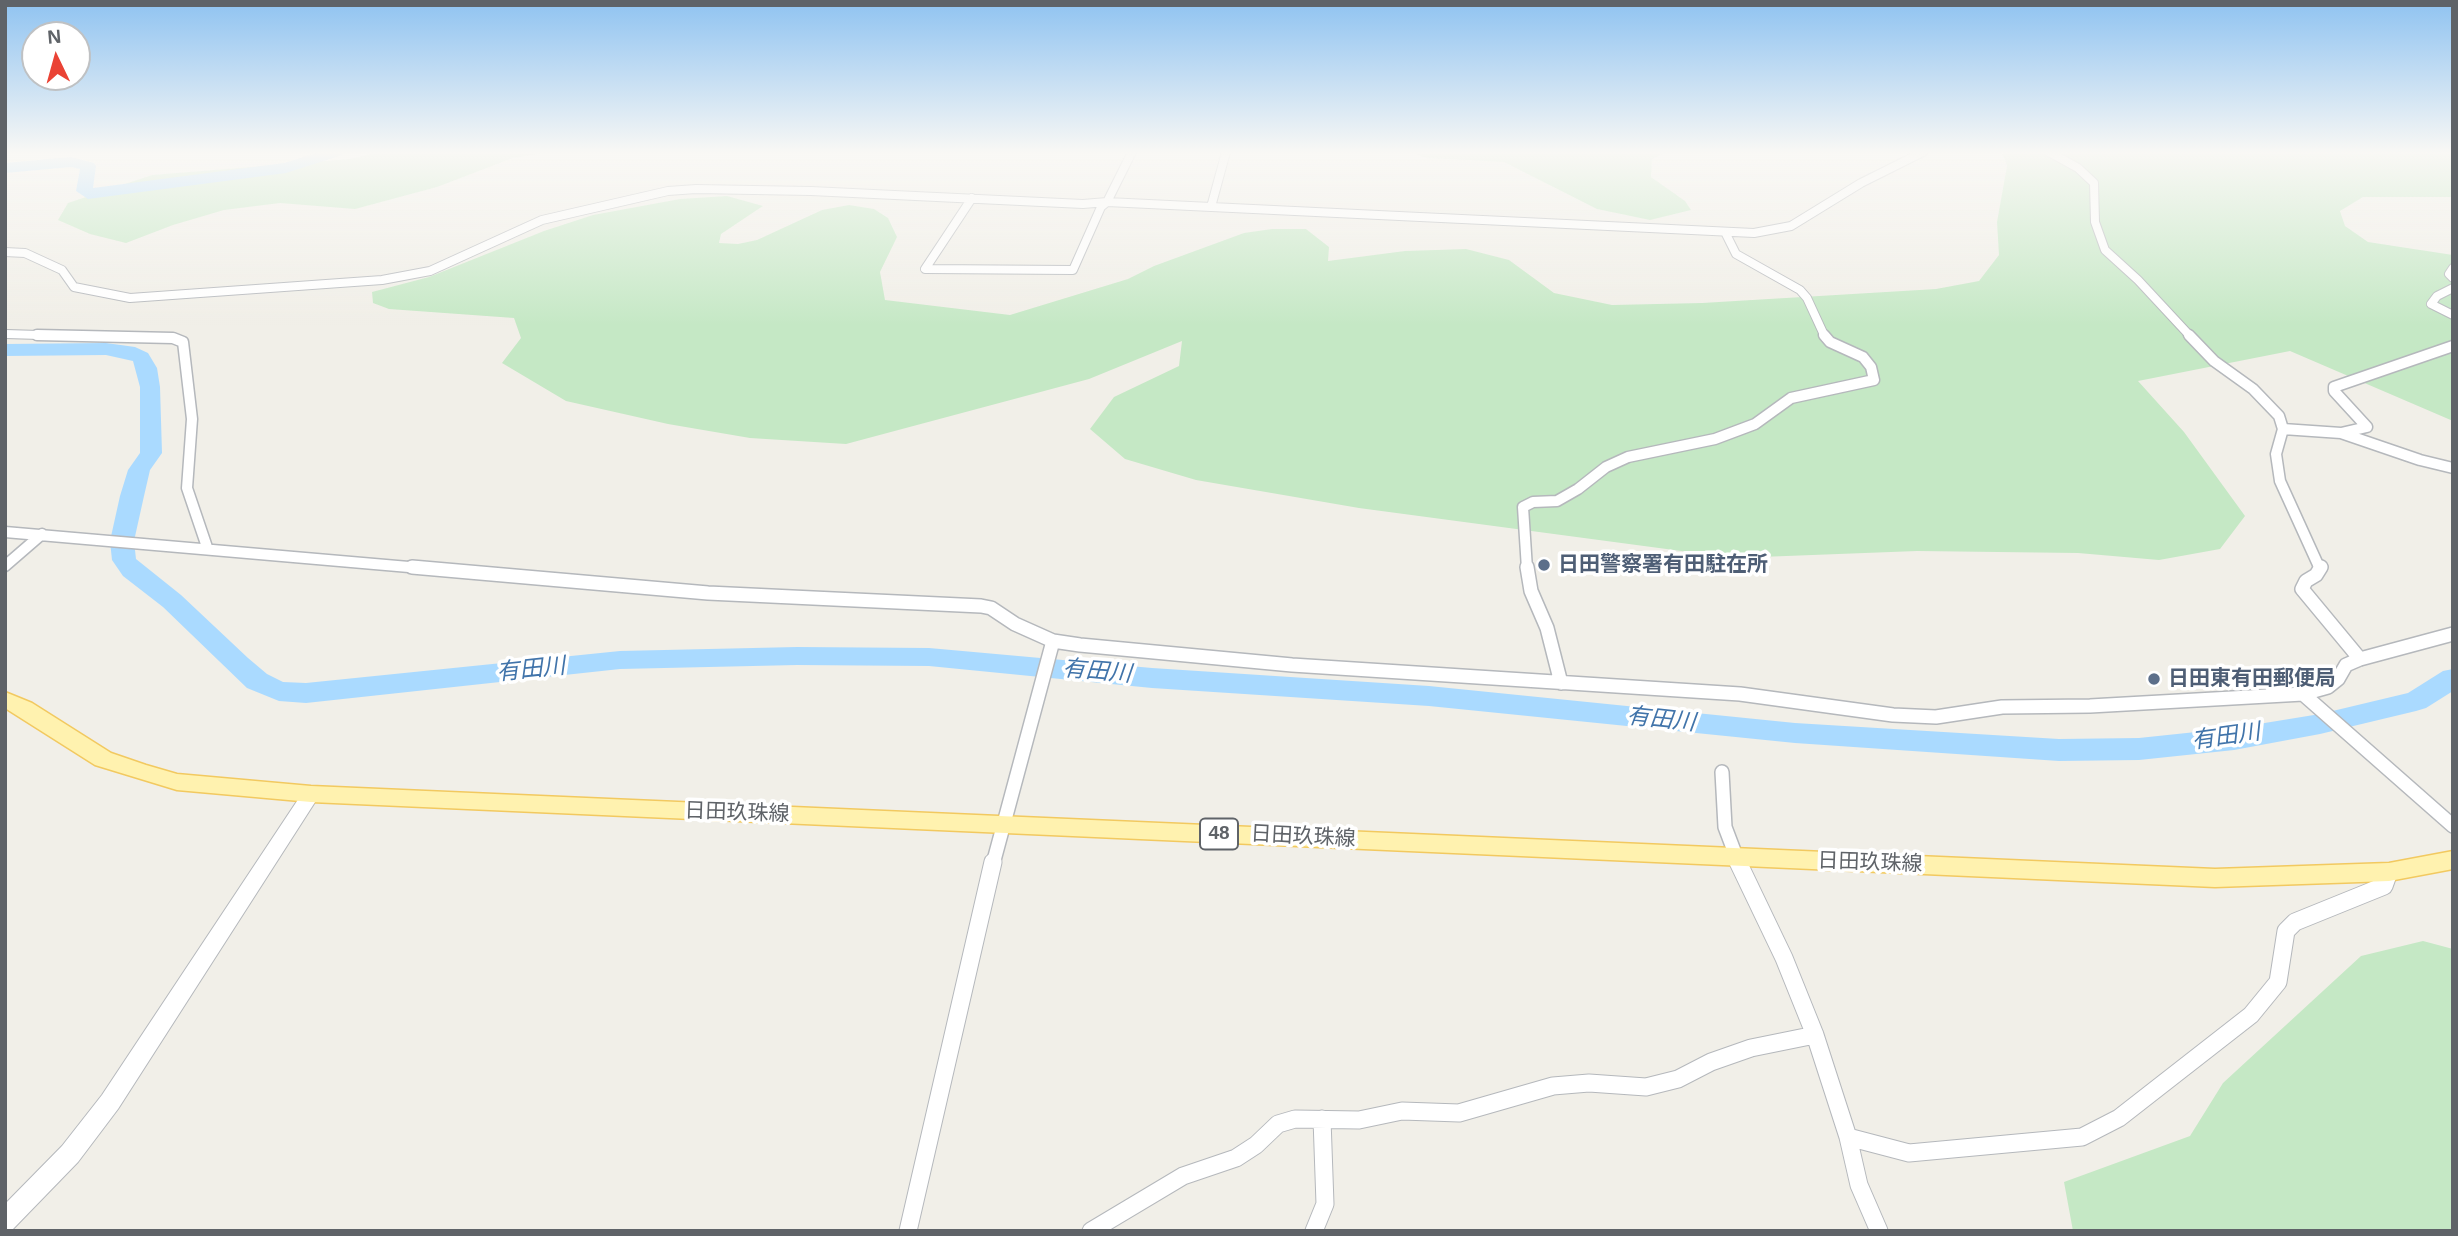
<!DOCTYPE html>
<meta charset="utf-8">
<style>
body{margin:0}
#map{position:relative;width:2458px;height:1236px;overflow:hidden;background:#f1efe8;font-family:Helvetica,sans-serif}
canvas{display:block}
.frame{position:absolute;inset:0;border:7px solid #5f6368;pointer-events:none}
.north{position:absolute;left:21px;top:21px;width:70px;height:70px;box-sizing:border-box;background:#fff;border:2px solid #bfc1c3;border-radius:50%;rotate:355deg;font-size:19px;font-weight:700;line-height:28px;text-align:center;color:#5f6368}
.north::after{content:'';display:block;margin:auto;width:24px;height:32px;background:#ea4335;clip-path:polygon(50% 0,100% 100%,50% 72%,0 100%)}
</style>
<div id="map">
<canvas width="2458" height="1236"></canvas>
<div class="frame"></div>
<div class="north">N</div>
</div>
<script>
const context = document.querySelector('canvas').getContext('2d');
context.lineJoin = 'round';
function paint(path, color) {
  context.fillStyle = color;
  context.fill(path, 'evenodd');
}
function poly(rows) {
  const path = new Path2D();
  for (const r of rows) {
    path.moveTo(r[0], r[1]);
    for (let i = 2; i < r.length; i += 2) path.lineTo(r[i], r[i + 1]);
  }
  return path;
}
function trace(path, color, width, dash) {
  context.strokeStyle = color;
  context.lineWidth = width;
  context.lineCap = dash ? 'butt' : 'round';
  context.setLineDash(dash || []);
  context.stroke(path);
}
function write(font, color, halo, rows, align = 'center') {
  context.font = font + ' Helvetica,"Noto Sans JP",sans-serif';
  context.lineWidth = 7;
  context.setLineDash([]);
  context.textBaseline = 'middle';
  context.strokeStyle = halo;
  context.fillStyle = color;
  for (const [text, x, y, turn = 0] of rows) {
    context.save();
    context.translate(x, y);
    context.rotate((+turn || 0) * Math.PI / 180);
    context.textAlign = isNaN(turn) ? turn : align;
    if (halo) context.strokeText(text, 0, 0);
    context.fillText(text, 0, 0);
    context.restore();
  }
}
const green = poly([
 [380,152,550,152,513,158,437,187,355,209,280,203,224,210,173,225,126,243,90,234,58,220,68,203,152,175,349,159],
 [1410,152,1666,152,1652,159,1651,177,1685,201,1691,210,1650,220,1597,209,1504,162,1427,158],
 [2002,152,2453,152,2453,197,2363,197,2340,211,2345,226,2368,242,2453,255,2453,421,2290,351,2138,381,2184,432,2245,516,2220,549,2159,560,2078,553,1917,551,1734,558,1359,508,1196,480,1125,459,1090,429,1114,397,1179,366,1182,341,1089,379,846,444,750,438,668,424,566,401,502,363,521,338,514,318,389,309,373,303,372,292,429,277,544,231,593,215,680,199,727,196,763,206,721,234,719,243,738,244,757,240,822,210,849,205,874,209,888,218,897,237,880,272,885,300,1010,315,1128,279,1154,266,1244,233,1272,229,1306,229,1329,247,1328,261,1405,251,1466,249,1509,260,1554,293,1612,305,1702,303,1936,289,1979,281,1999,255,1997,222,2007,166],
 [2423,941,2453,949,2453,1231,2073,1231,2064,1182,2190,1136,2223,1083,2361,956]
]);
const river = poly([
 [320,152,344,152,342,155,286,173,88,199,76,191,80,169,71,167,5,173,5,163,71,157,94,163,96,166,93,188,284,163,320,152],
 [106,343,135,347,148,353,157,368,160,387,162,453,150,470,144,496,134,541,136,559,181,595,248,658,267,674,283,682,306,683,620,651,797,647,929,648,1152,668,1429,686,1795,723,2059,739,2139,738,2234,728,2320,714,2408,693,2443,671,2453,669,2453,691,2426,708,2416,711,2320,734,2234,750,2139,760,2059,761,1795,743,1429,706,1152,688,929,666,797,665,620,669,306,703,279,701,247,688,163,607,123,576,112,560,110,541,120,496,128,470,140,453,140,387,133,361,106,355,5,356,5,344,106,343]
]);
const minorFar3 = poly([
 [2049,152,2078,168,2094,183,2095,222,2105,250,2138,280,2191,337],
 [972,198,925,269,1073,270,1101,207,1107,202,1132,152],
 [1211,207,1226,152],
 [1725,232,1736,254,1800,290,1807,298,1825,337],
 [5,252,25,253,62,270,74,287,130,298,382,280,430,271,542,220,668,191,696,189,811,191,1083,204,1107,202,1754,233,1791,226,1861,183,1923,152],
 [2453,268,2449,274,2453,278],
 [2453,288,2437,296,2431,304,2453,315],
 [5,334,111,337]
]);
const minorFar2 = poly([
 [37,335,173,338,183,342,192,419,187,488,207,547],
 [2189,335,2214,361,2253,389,2279,416,2283,429,2276,454,2280,481,2320,569],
 [2283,429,2341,433,2420,460,2453,468],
 [2341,433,2367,427,2334,391,2334,387,2453,346],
 [5,532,432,569],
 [5,566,42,534],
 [1527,569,1523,507,1533,502,1557,501,1578,489,1606,467,1628,457,1715,439,1755,424,1791,398,1874,380,1871,367,1863,357,1830,342,1824,335]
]);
const minorFar1 = poly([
 [412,567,708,593,981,606,991,608,1015,624,1053,641,1080,645,1292,665,1740,694,1893,715,1936,717,2002,707,2090,706,2303,694,2328,687,2338,679,2346,665,2360,659,2453,634],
 [1527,567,1531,591,1547,628,1561,683],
 [2321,567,2316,575,2306,581,2302,589,2360,659],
 [2303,694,2453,826],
 [1722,772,1725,827,1739,864],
 [993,864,1053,641]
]);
const minor = poly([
 [1738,862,1784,958,1815,1035,1848,1137,1859,1185,1879,1231],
 [1848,1137,1909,1153,2082,1137,2119,1118,2251,1015,2278,982,2286,931,2295,922,2384,886,2389,872],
 [908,1231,993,862],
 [1091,1231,1183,1176,1236,1158,1256,1145,1278,1124,1295,1119,1359,1120,1402,1111,1459,1113,1553,1086,1589,1083,1646,1087,1678,1079,1711,1062,1751,1048,1815,1035],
 [1314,1231,1325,1204,1322,1119]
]);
const tertiary = poly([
 [311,787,317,789,320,794,317,799,118,1109,78,1162,13,1229,5,1231,5,1204,62,1146,102,1095,305,789,311,787]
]);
const primary = poly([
 [5,692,32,703,111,753,146,765,177,774,311,786,2215,869,2389,863,2453,851,2453,869,2389,881,2215,887,311,802,177,790,95,765,5,708,5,692]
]);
const markers = [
 [1544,565,7,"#5c6f8a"],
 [2154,679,7,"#5c6f8a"]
];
const shields = [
 [1219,834,38]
];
const shieldNames = [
 ["48",1219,834]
];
const serviceNames = [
 ["日田警察署有田駐在所",1558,565],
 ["日田東有田郵便局",2168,679]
];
const streetNames = [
 ["日田玖珠線",737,813,2],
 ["日田玖珠線",1303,837,3],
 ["日田玖珠線",1870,863,2]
];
const waterNames = [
 ["有田川",531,670,-6],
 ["有田川",1097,672,5],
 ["有田川",1661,720,6],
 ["有田川",2226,737,-8]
];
paint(green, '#c5e8c5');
paint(river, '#aadaff');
trace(minorFar3, '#b5b8bc', 10);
trace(minorFar2, '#b5b8bc', 13);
trace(minorFar1, '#b5b8bc', 16);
trace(minor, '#b5b8bc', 19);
trace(tertiary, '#b5b8bc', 2);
trace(primary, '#f2c960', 3);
trace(minorFar3, '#fff', 8);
trace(minorFar2, '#fff', 10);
trace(minorFar1, '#fff', 13);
trace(minor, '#fff', 17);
paint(tertiary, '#fff');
paint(primary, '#fff2af');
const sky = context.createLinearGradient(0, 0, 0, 325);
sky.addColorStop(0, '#8fc3f1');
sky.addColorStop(0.47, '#f9f8f5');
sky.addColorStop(1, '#f9f8f500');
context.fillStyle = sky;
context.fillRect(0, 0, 2458, 325);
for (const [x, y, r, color] of markers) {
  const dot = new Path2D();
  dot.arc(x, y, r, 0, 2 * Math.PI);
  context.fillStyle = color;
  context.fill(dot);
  trace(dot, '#fff', 2.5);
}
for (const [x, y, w] of shields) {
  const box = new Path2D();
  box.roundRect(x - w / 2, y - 15.5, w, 31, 5);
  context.fillStyle = '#fff';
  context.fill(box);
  trace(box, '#5f6368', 2);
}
write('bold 19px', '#5f6368', null, shieldNames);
write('bold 21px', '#4e5e75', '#fff', serviceNames, 'left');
write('21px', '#5f6368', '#fff', streetNames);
write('italic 23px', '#4174aa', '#fff', waterNames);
</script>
